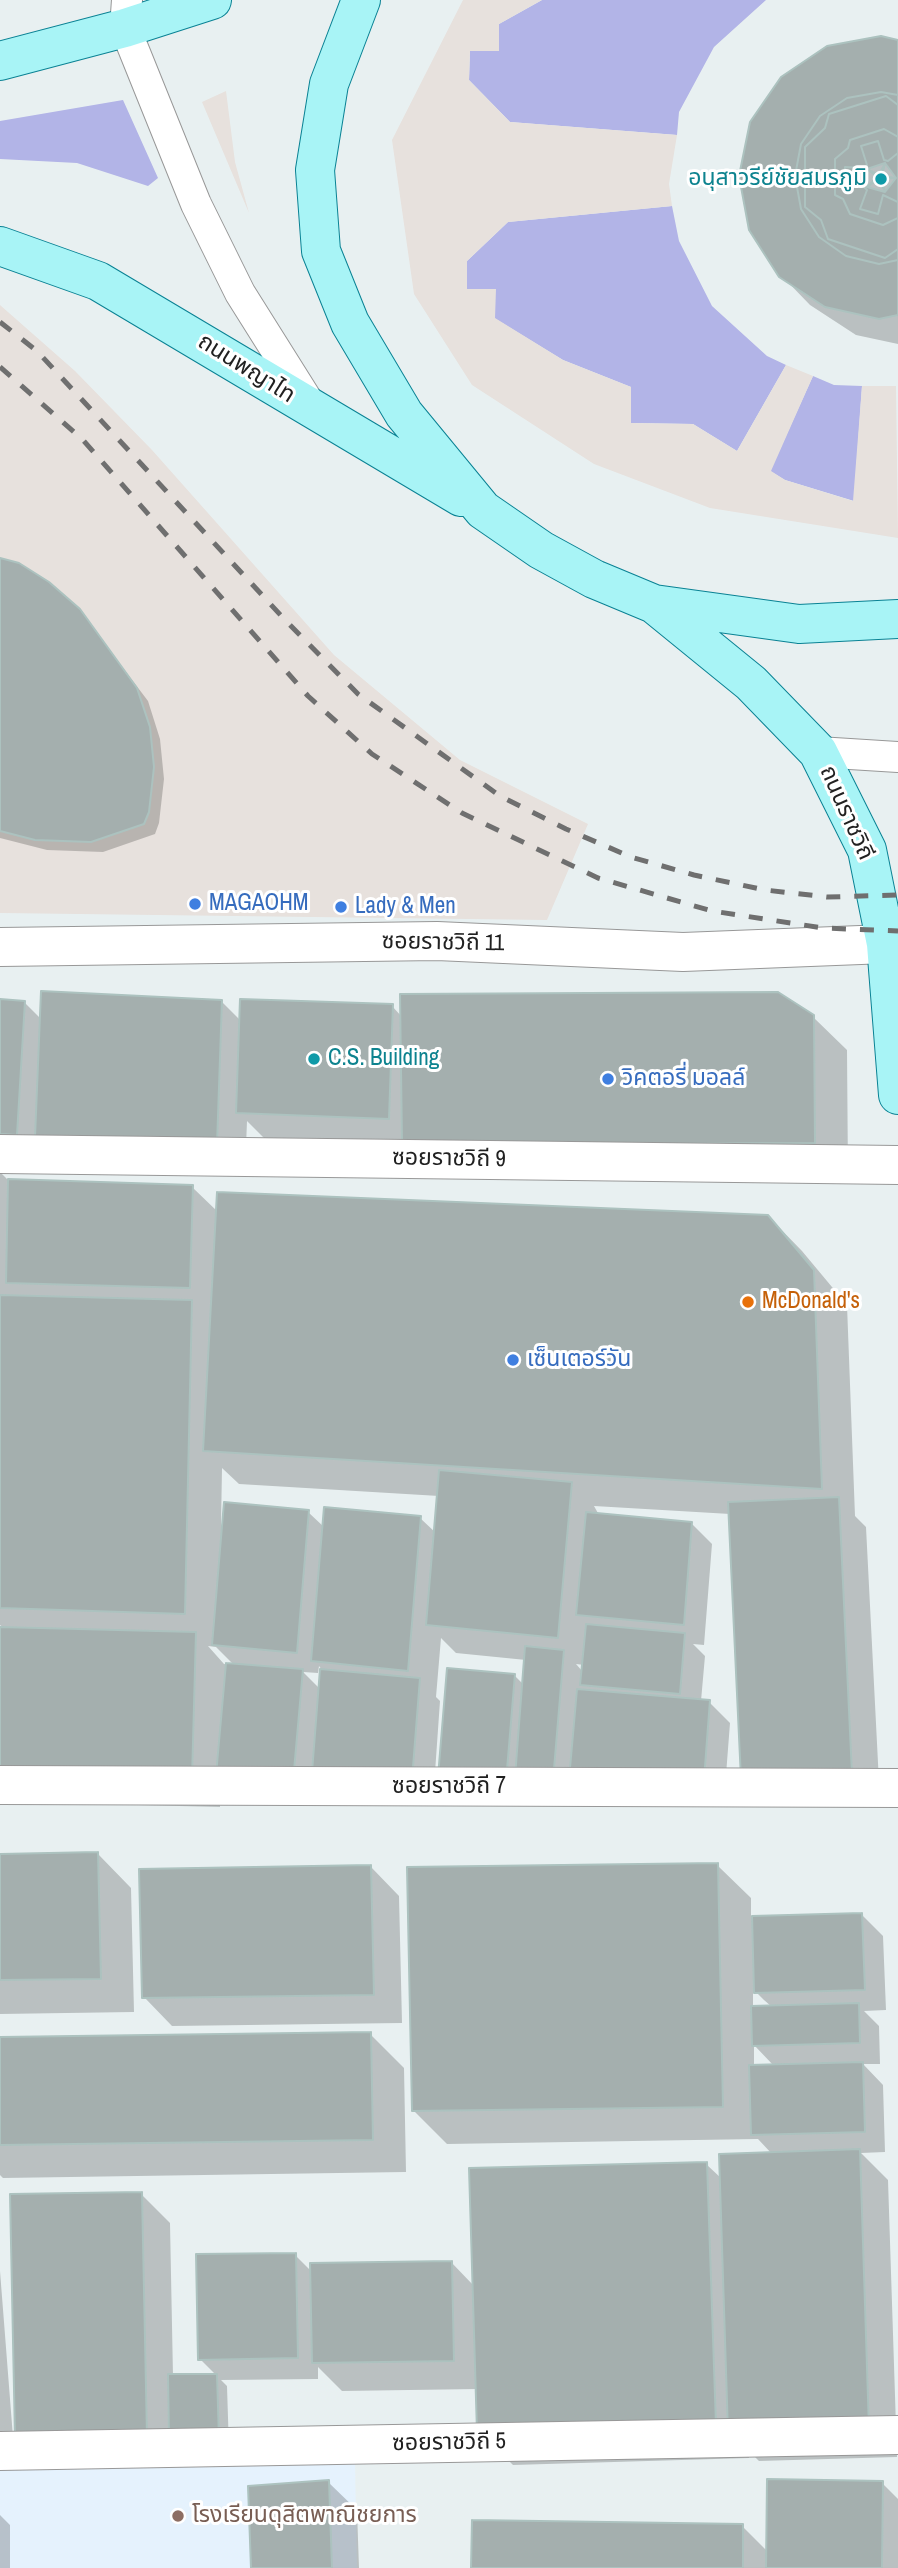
<!DOCTYPE html>
<meta charset="utf-8">
<style>
body{margin:0}
canvas{display:block;background:#e8f0f1}
</style>
<canvas width="898" height="2568"></canvas>
<script>
const context = document.querySelector('canvas').getContext('2d');
context.lineJoin = 'round';
function paint(path, color) {
  context.fillStyle = color;
  context.fill(path, 'evenodd');
}
function poly(rows) {
  const path = new Path2D();
  for (const r of rows) {
    path.moveTo(r[0], r[1]);
    for (let i = 2; i < r.length; i += 2) path.lineTo(r[i], r[i + 1]);
  }
  return path;
}
function trace(path, color, width, dash) {
  context.strokeStyle = color;
  context.lineWidth = width;
  context.lineCap = dash ? 'butt' : 'round';
  context.setLineDash(dash || []);
  context.stroke(path);
}
function write(font, color, halo, rows, align = 'center') {
  context.font = font + ' "Archivo Narrow","Noto Sans Thai",sans-serif';
  context.lineWidth = 6;
  context.setLineDash([]);
  context.textBaseline = 'middle';
  context.strokeStyle = halo;
  context.fillStyle = color;
  for (const [text, x, y, turn = 0] of rows) {
    context.save();
    context.translate(x, y);
    context.rotate((+turn || 0) * Math.PI / 180);
    context.textAlign = isNaN(turn) ? turn : align;
    if (halo) context.strokeText(text, 0, 0);
    context.fillText(text, 0, 0);
    context.restore();
  }
}
const education = poly([
 [349,2444,355,2464,357,2568,0,2568,0,2451]
]);
const grass = poly([
 [542,0,766,0,714,47,679,112,677,135,510,122,469,80,470,51,499,24],
 [123,100,158,178,148,186,77,163,0,159,0,121],
 [672,206,679,241,712,306,767,356,786,365,737,451,693,424,631,423,631,387,563,360,494,318,467,289,467,261,508,222],
 [813,376,834,385,862,386,854,501,785,480,770,471]
]);
const plaza = poly([
 [463,0,542,0,499,24,499,51,470,51,469,80,510,122,677,135,669,184,672,206,508,222,467,261,467,289,496,289,495,318,563,360,631,387,631,423,693,424,737,451,786,365,813,376,771,471,785,480,853,501,862,386,896,386,898,538,710,508,594,464,472,385,414,294,392,140],
 [226,91,235,162,249,213,202,102],
 [0,305,75,371,152,450,334,655,460,760,588,824,547,920,0,913]
]);
const shadow = poly([
 [898,42,898,344,856,335,810,305,781,275],
 [0,559,79,610,148,701,160,739,164,779,159,823,155,834,103,852,47,850,0,838],
 [0,1001,24,1002,41,1019,222,1002,241,1021,392,1006,402,1017,812,1016,847,1050,848,1176,267,1141,247,1121,245,1173,0,1160],
 [0,1172,8,1180,192,1187,218,1212,768,1216,802,1251,847,1305,855,1516,866,1527,880,1802,771,1807,730,1514,594,1506,599,1515,691,1523,712,1544,704,1645,693,1644,705,1656,701,1701,709,1702,730,1723,724,1801,461,1797,514,1675,524,1685,526,1660,456,1653,441,1638,436,1697,440,1701,433,1801,221,1778,220,1807,14,1802,0,1628,4,1628,0,1625],
 [222,1468,239,1484,439,1496,436,1533,420,1518,324,1527,308,1512,221,1526],
 [208,1646,216,1647,234,1665,224,1664],
 [576,1664,584,1665,583,1672],
 [319,1666,322,1670,320,1689,303,1672,318,1673],
 [98,1854,131,1888,134,2012,0,2014,0,1855],
 [717,1865,751,1898,751,1918,862,1915,883,1936,886,2010,864,2011,879,2026,880,2064,863,2064,883,2085,885,2152,861,2153,888,2180,897,2457,759,2461,749,2451,749,2458,513,2465,479,2431,478,2389,342,2391,318,2367,318,2379,221,2380,227,2386,229,2449,45,2466,141,2194,170,2223,173,2376,216,2375,200,2359,295,2255,311,2271,451,2262,474,2286,706,2164,722,2179,772,2154,758,2139,447,2144,413,2110],
 [753,1989,764,2000,772,2007,753,2008],
 [754,2045,774,2066,754,2066],
 [371,1867,399,1896,402,2023,172,2026,144,1997],
 [370,2034,404,2068,406,2172,3,2178,0,2175,0,2039],
 [0,2271,14,2450,0,2451],
 [328,2482,357,2510,359,2568,253,2568],
 [882,2483,898,2499,898,2568,473,2568,742,2526,768,2552],
 [0,2515,10,2525,10,2568,0,2568]
]);
const building = poly([
 [881,36,898,40,898,95,881,92,847,98,820,116,801,144,795,176,801,209,819,237,846,256,879,264,898,260,898,315,879,319,825,307,779,277,749,230,739,176,750,122,781,77,827,46,881,36],
 [881,92,898,95,898,105,886,96,829,114,825,128,805,147,805,207,821,220,828,239,885,258,898,249,898,260,879,264,846,256,819,237,801,209,795,176,801,144,820,116,847,98,881,92],
 [886,96,898,105,898,137,884,129,850,140,848,148,835,159,835,195,843,199,850,214,883,225,898,218,898,249,885,258,828,239,821,220,805,207,805,147,825,128,829,114,886,96],
 [884,129,898,137,898,153,888,161,884,160,878,141,861,146,867,165,864,168,845,167,844,186,864,187,867,190,860,209,878,214,883,195,898,202,898,218,883,225,850,214,843,199,835,195,835,159,848,148,850,140,884,129],
 [878,141,884,160,888,161,898,153,898,202,883,195,878,214,860,209,867,190,864,187,844,186,845,167,864,168,867,165,861,146,878,141],
 [885,163,882,176,896,178,882,179,885,192,879,179,867,187,877,177,867,169,879,175,885,163],
 [885,163,896,178,885,192,867,187,867,169,885,163],
 [0,558,19,563,49,582,80,609,137,688,150,727,154,767,149,812,144,824,91,842,35,840,0,831,0,558],
 [41,991,222,1000,217,1145,35,1137,41,991],
 [778,992,814,1015,815,1143,402,1145,400,994,778,992],
 [0,999,25,1001,17,1135,0,1134,0,999],
 [240,999,393,1004,389,1119,236,1113,240,999],
 [8,1179,193,1185,190,1288,6,1283,8,1179],
 [217,1192,768,1215,814,1270,822,1489,203,1451,217,1192],
 [0,1295,192,1300,185,1614,0,1608,0,1295],
 [439,1470,572,1482,558,1638,426,1625,439,1470],
 [839,1497,852,1774,741,1779,728,1502,839,1497],
 [224,1502,309,1510,297,1653,212,1645,224,1502],
 [324,1507,421,1516,408,1671,311,1661,324,1507],
 [586,1512,692,1522,684,1625,576,1615,586,1512],
 [586,1624,685,1633,680,1694,580,1685,586,1624],
 [0,1627,196,1632,192,1779,0,1774,0,1627],
 [525,1646,564,1650,553,1781,515,1777,525,1646],
 [226,1663,303,1669,293,1782,216,1775,226,1663],
 [447,1668,515,1674,506,1782,438,1777,447,1668],
 [320,1669,420,1678,412,1780,312,1772,320,1669],
 [577,1689,710,1700,704,1780,570,1768,577,1689],
 [98,1852,101,1979,0,1980,0,1854,98,1852],
 [718,1863,723,2107,412,2111,407,1867,718,1863],
 [371,1865,374,1995,142,1998,139,1869,371,1865],
 [862,1913,865,1990,754,1993,752,1916,862,1913],
 [859,2003,860,2043,752,2046,751,2006,859,2003],
 [371,2032,373,2140,0,2145,0,2037,371,2032],
 [863,2062,865,2132,751,2135,749,2065,863,2062],
 [860,2149,869,2429,728,2433,719,2154,860,2149],
 [707,2162,716,2425,477,2432,469,2168,707,2162],
 [142,2192,147,2436,15,2438,10,2194,142,2192],
 [296,2253,298,2358,198,2360,196,2254,296,2253],
 [452,2261,454,2361,312,2363,310,2263,452,2261],
 [168,2374,217,2374,219,2439,169,2440,168,2374],
 [767,2479,883,2481,882,2568,766,2568,767,2479],
 [329,2480,332,2568,251,2568,248,2486,329,2480],
 [472,2520,743,2524,743,2568,471,2568,472,2520]
]);
const lane = poly([
 [127,0,125,28,196,204,240,293,311,406],
 [818,752,898,757]
]);
const street = poly([
 [0,947,437,941,683,952,886,944],
 [0,1154,898,1165],
 [0,1785,898,1788],
 [0,2451,898,2435]
]);
const primary = poly([
 [361,0,329,84,315,170,321,251,350,323,404,414,483,510,541,550,594,579,654,604,799,624,898,619],
 [0,61,125,28,212,0],
 [0,246,98,281,461,497],
 [654,604,751,683,818,752,867,850,886,944,898,1095]
]);
const rail = poly([
 [0,322,37,351,286,621,358,694,500,796,566,829,631,857,694,875,765,890,827,897,898,895],
 [0,367,83,440,308,696,372,754,462,813,598,878,712,911,823,928,898,931]
]);
const markers = [
 [881,179,7,"#0f9aa8"],
 [195,904,7,"#3f7fe0"],
 [341,907,7,"#3f7fe0"],
 [314,1059,7,"#0f9aa8"],
 [608,1079,7,"#3f7fe0"],
 [748,1302,7,"#e8710a"],
 [513,1360,7,"#3f7fe0"],
 [178,2516,7,"#8d6e63"]
];
const cultureNames = [
 ["อนุสาวรีย์ชัยสมรภูมิ",867,179],
 ["C.S. Building",328,1059,"left"]
];
const streetNames = [
 ["ถนนพญาไท",246,369,32],
 ["ถนนราชวิถี",846,813,66],
 ["ซอยราชวิถี 11",443,943,1],
 ["ซอยราชวิถี 9",449,1159,1],
 ["ซอยราชวิถี 7",449,1787],
 ["ซอยราชวิถี 5",449,2443,-1]
];
const shopNames = [
 ["MAGAOHM",209,904],
 ["Lady & Men",355,907],
 ["วิคตอรี่ มอลล์",622,1079],
 ["เซ็นเตอร์วัน",527,1360]
];
const foodNames = [
 ["McDonald's",762,1302]
];
const educationNames = [
 ["โรงเรียนดุสิตพาณิชยการ",192,2516]
];
paint(education, '#e5f2fd');
paint(grass, '#b2b4e7');
paint(plaza, '#e7e1dd');
paint(shadow, '#0003');
paint(building, '#a4afae');
trace(building, '#acc2bf', 2);
trace(lane, '#989898', 32);
trace(street, '#989898', 40);
trace(primary, '#0a8294', 40);
trace(lane, '#fff', 30);
trace(street, '#fff', 38);
trace(primary, '#a8f4f6', 38);
trace(rail, '#6f6f6f', 5, [14, 14]);
for (const [x, y, r, color] of markers) {
  const dot = new Path2D();
  dot.arc(x, y, r, 0, 2 * Math.PI);
  context.fillStyle = color;
  context.fill(dot);
  trace(dot, '#fff', 2.5);
}
write('23px', '#0d838f', '#fff', cultureNames, 'right');
write('23px', '#212121', '#fff', streetNames);
write('23px', '#366cbe', '#fff', shopNames, 'left');
write('23px', '#c56008', '#fff', foodNames, 'left');
write('23px', '#785e54', '#fff', educationNames, 'left');
</script>
